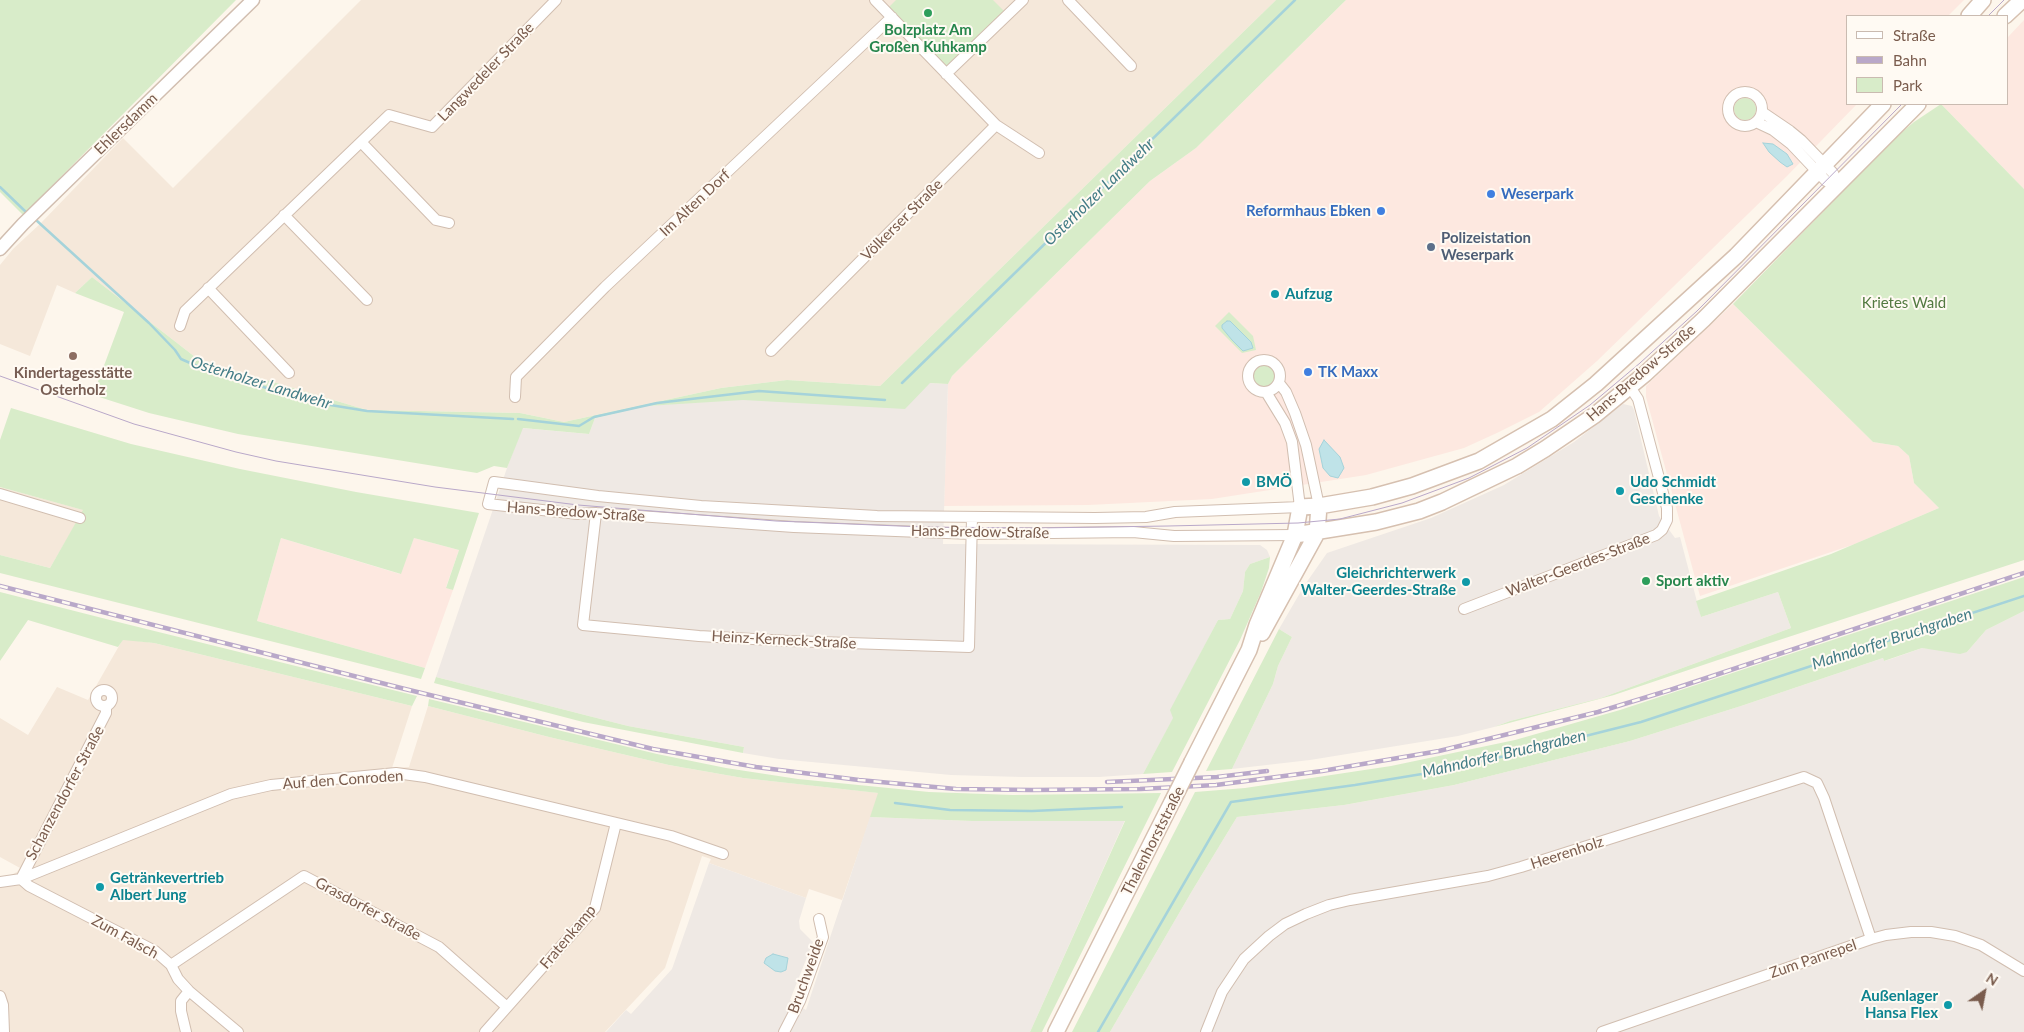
<!DOCTYPE html>
<meta charset="utf-8">
<style>
body{margin:0}
#map{position:relative;width:2024px;height:1032px;overflow:hidden;background:#fdf6ec;font-family:Lato,sans-serif}
canvas{display:block}
.legend{position:absolute;left:1846px;top:15px;width:162px;height:90px;box-sizing:border-box;background:#fffaf3;border:1px solid #cabbb1;margin:0;padding:6px 9px;list-style:none;font-size:15px;color:#7a5c4d}
.legend li{display:flex;align-items:center;gap:10px;height:25px}
.legend b{width:25px;border:1px solid #cabbb1}
.north{position:absolute;left:1959px;top:967px;width:50px;height:50px;-webkit-text-stroke:4px #fffaf3;paint-order:stroke;rotate:33deg;font-size:14px;font-weight:700;line-height:20px;text-align:center;color:#7a5c4d}
.north::after{content:'';display:block;margin:auto;width:18px;height:22px;background:#7a5c4d;clip-path:polygon(50% 0,100% 100%,50% 72%,0 100%)}
</style>
<div id="map">
<canvas width="2024" height="1032"></canvas>
<ul class="legend">
<li><b style="height:6px;background:#fff"></b>Straße</li>
<li><b style="height:6px;background:#b9a8c9"></b>Bahn</li>
<li><b style="height:14px;background:#d8ecc9"></b>Park</li>
</ul>
<div class="north">N</div>
</div>
<script>
const context = document.querySelector('canvas').getContext('2d');
context.lineJoin = 'round';
function paint(path, color) {
  context.fillStyle = color;
  context.fill(path, 'evenodd');
}
function poly(rows) {
  const path = new Path2D();
  for (const r of rows) {
    if (r.length === 3) {
      path.moveTo(r[0] + r[2], r[1]);
      path.arc(r[0], r[1], r[2], 0, 2 * Math.PI);
      continue;
    }
    path.moveTo(r[0], r[1]);
    for (let i = 2; i < r.length; i += 2) path.lineTo(r[i], r[i + 1]);
  }
  return path;
}
function trace(path, color, width, dash) {
  context.strokeStyle = color;
  context.lineWidth = width;
  context.lineCap = dash ? 'butt' : 'round';
  context.setLineDash(dash || []);
  context.stroke(path);
}
function write(font, color, halo, rows, align = 'center') {
  context.font = font + ' Lato,sans-serif';
  context.lineWidth = 4;
  context.setLineDash([]);
  context.textBaseline = 'middle';
  context.strokeStyle = halo;
  context.fillStyle = color;
  for (const [text, x, y, turn = 0] of rows) {
    context.save();
    context.translate(x, y);
    context.rotate((+turn || 0) * Math.PI / 180);
    context.textAlign = isNaN(turn) ? turn : align;
    if (halo) context.strokeText(text, 0, 0);
    context.fillText(text, 0, 0);
    context.restore();
  }
}
const residential = poly([
 [361,0,1276,0,880,386,787,380,721,388,564,422,520,413,367,410,199,360,92,277,75,293,57,285,30,356,0,344,0,265,13,249,41,223,123,138,173,188],
 [0,487,84,510,50,568,0,555],
 [123,639,154,643,412,706,392,768,409,767,428,706,549,737,669,765,743,778,879,793,842,900,809,889,806,898,709,863,711,859,702,856,665,968,605,1032,0,1032,0,880,17,872,20,868,0,857,0,718,28,735,57,687,88,700]
]);
const commercial = poly([
 [1346,0,1964,0,1948,16,1848,16,1848,104,1857,104,1787,176,1597,361,1539,412,1499,432,1464,448,1366,475,1212,499,1088,505,944,506,948,384,952,376,1150,181,1196,148],
 [2024,20,2024,189,1941,104,2008,104,2008,37],
 [1733,304,1873,442,1898,446,1909,456,1914,483,1939,508,1855,544,1700,596,1646,397,1646,386],
 [281,538,400,574,414,538,459,550,446,587,453,590,425,668,257,621]
]);
const industrial = poly([
 [930,383,948,384,943,544,1260,545,1267,550,1270,557,1250,564,1245,572,1243,591,1230,619,1218,620,1171,710,1174,717,1143,774,1099,777,1022,777,951,775,779,759,743,753,744,747,628,726,436,677,507,468,522,428,589,434,595,418,647,406],
 [1623,404,1632,406,1634,410,1659,516,1675,538,1680,537,1701,617,1778,592,1791,628,1601,698,1510,721,1494,727,1458,736,1310,760,1232,769,1273,684,1278,666,1292,637,1279,629,1304,586,1327,553,1431,518,1504,485,1574,442],
 [2024,611,2024,1032,1110,1032,1192,891,1237,817,1344,805,1454,785,1630,741,1741,706,1883,658,1884,661,1891,659,1922,648,1967,652,1986,630],
 [870,817,972,821,1125,820,1030,1032,606,1032,626,1010,631,1014,672,969,709,863,806,898,799,921,800,929,813,942,790,1000,806,1010]
]);
const green = poly([
 [0,0,236,0,23,215,0,192],
 [896,0,993,0,1004,11,946,67,889,7],
 [1276,0,1346,0,1196,148,1150,181,952,376,948,384,930,383,905,409,743,400,647,406,595,418,589,434,523,428,507,468,494,466,477,473,238,434,149,413,93,395,124,312,75,293,92,277,199,360,367,410,520,413,564,422,721,388,787,380,880,386],
 [1745,109,11],
 [1941,104,2024,189,2024,560,1718,660,1614,695,1494,727,1510,721,1601,698,1791,628,1778,592,1701,617,1696,601,1831,554,1939,508,1914,483,1909,456,1898,446,1873,442,1733,304,1895,138,1914,122],
 [1229,312,1253,336,1256,350,1242,353,1215,326],
 [1264,376,12],
 [11,408,131,444,240,469,356,492,479,513,453,590,446,588,459,550,414,538,401,574,281,538,257,621,425,668,421,679,0,573,0,555,50,568,83,510,0,487,0,440],
 [1270,557,1269,568,1261,592,1240,640,1172,772,1143,774,1173,718,1170,710,1218,620,1230,619,1243,591,1245,572,1250,564],
 [2024,577,2024,611,1986,630,1967,652,1960,654,1922,648,1884,661,1883,658,1741,706,1630,741,1454,785,1344,805,1237,817,1192,891,1110,1032,1072,1032,1195,792,1245,788,1391,766,1515,740,1620,710],
 [0,592,110,620,417,696,412,706,154,643,123,640,118,647,28,620,0,661],
 [1279,629,1292,637,1278,666,1273,684,1232,769,1206,771],
 [436,677,628,726,744,747,743,753,583,722,434,683],
 [429,699,657,754,726,768,798,779,929,792,1013,795,1161,793,1042,1032,1030,1032,1125,821,972,821,870,817,878,793,743,778,669,765,549,737,428,706]
]);
const water = poly([
 [1763,143,1773,144,1787,154,1793,164,1787,167,1780,162,1769,152,1763,143],
 [1227,321,1230,321,1251,342,1253,348,1243,351,1232,340,1222,328,1222,325,1227,321],
 [1324,440,1340,457,1344,468,1338,478,1330,476,1323,468,1319,449,1324,440],
 [773,954,788,958,786,970,781,972,775,971,764,963,766,958,773,954]
]);
const stream = poly([
 [0,187,27,213],
 [36,220,149,323,175,350,181,359,197,366,217,370,280,393,318,403,367,411,513,419],
 [902,383,1295,0],
 [518,419,579,426,594,417,657,403,759,391,885,400],
 [895,803,950,810,1032,811,1122,807],
 [1098,1032,1231,802,1355,785,1422,774,1510,755,1641,722,2024,596]
]);
const minor = poly([
 [875,0,996,125,1039,153],
 [1068,0,1131,66],
 [946,74,1023,0],
 [1745,109,17],
 [1762,112,1790,131,1801,140,1833,173,1838,185],
 [1756,122,1773,130,1791,144,1826,181,1838,185],
 [361,142,436,220,449,223],
 [284,215,367,300],
 [208,288,289,373],
 [180,326,185,311,389,115,432,127,556,0],
 [771,351,996,125],
 [1264,376,16],
 [1279,383,1286,392,1295,413,1306,445,1319,506],
 [1266,392,1285,423,1292,442,1300,507,1175,512,1146,517,1095,518,877,516,701,506,598,496,494,482,488,504,578,514,596,513,794,527,972,534,1133,532,1174,536,1295,535],
 [515,397,516,377,605,287,892,17],
 [0,494,80,518],
 [596,513,583,625,699,636,789,641,969,647,972,518],
 [1464,609,1656,535,1662,530,1667,520,1667,508,1638,399,1630,387],
 [104,698,8],
 [21,879,29,886,155,951,171,965,178,979,189,991,238,1032],
 [21,879,106,713,106,707],
 [0,882,21,879,231,794,271,785,396,773,425,777,671,836,723,854],
 [171,965,304,876,439,947,507,1007],
 [0,996,3,1005,4,1032],
 [186,1032,181,1011,181,1001,189,991],
 [485,1032,595,908,616,823],
 [784,1032,800,1001,823,937,819,919],
 [1206,1032,1222,992,1244,959,1269,936,1285,924,1306,914,1329,905,1350,900,1488,876,1521,867,1804,777,1817,783,1824,798,1871,939],
 [1602,1032,1871,939,1886,935,1911,932,1931,932,1955,936,1981,945,2024,971]
]);
const tertiary = poly([
 [0,249,23,224,253,0]
]);
const secondary = poly([
 [1969,16,1983,0],
 [2005,16,2022,0],
 [1295,535,1376,522,1419,511,1442,502,1517,466,1545,449,1595,415,1645,374,1704,319,1918,104],
 [1262,633,1317,533,1319,506],
 [1192,762,1249,650,1257,625,1295,535,1300,507,1319,506,1372,497,1412,486,1479,461,1552,419,1596,384,1736,256,1883,104],
 [1056,1032,1172,802]
]);
const tram = poly([
 [1988,16,2004,0],
 [0,376,134,424,236,452,276,461,435,487,578,505,776,521,924,527,1036,528,1168,526,1298,523,1340,519,1402,503,1469,478,1527,448,1590,405,1640,363,1697,311,1902,104]
]);
const rail = poly([
 [0,586,405,689,653,749,756,767,859,780,956,789,1032,790,1140,789,1216,785,1322,771,1439,751,1598,712,1670,690,2024,573],
 [1107,782,1217,777,1267,771]
]);
const secondaryBridge = poly([
 [1172,802,1192,762]
]);
const markers = [
 [928,13,5,"#2e9e5b"],
 [1491,194,5,"#3f7fe0"],
 [1381,211,5,"#3f7fe0"],
 [1431,247,5,"#5c6f8a"],
 [1275,294,5,"#0f9aa8"],
 [73,356,5,"#8d6e63"],
 [1308,372,5,"#3f7fe0"],
 [1246,482,5,"#0f9aa8"],
 [1620,491,5,"#0f9aa8"],
 [1646,581,5,"#2e9e5b"],
 [1466,582,5,"#0f9aa8"],
 [100,887,5,"#0f9aa8"],
 [1948,1005,5,"#0f9aa8"]
];
const leisureNames = [
 ["Bolzplatz Am",928,30],
 ["Großen Kuhkamp",928,47],
 ["Sport aktiv",1656,581,"left"]
];
const streetNames = [
 ["Langwedeler Straße",486,72,-46],
 ["Ehlersdamm",126,124,-44],
 ["Im Alten Dorf",695,203,-43],
 ["Völkerser Straße",902,220,-45],
 ["Hans-Bredow-Straße",1641,373,-41],
 ["Hans-Bredow-Straße",576,512,4],
 ["Hans-Bredow-Straße",980,532,1],
 ["Walter-Geerdes-Straße",1578,565,-21],
 ["Heinz-Kerneck-Straße",784,640,3],
 ["Auf den Conroden",343,780,-4],
 ["Schanzendorfer Straße",65,793,-62],
 ["Thalenhorststraße",1153,841,-63],
 ["Heerenholz",1567,853,-18],
 ["Grasdorfer Straße",368,909,28],
 ["Zum Falsch",125,937,29],
 ["Fratenkamp",568,937,-50],
 ["Zum Panrepel",1813,959,-19],
 ["Bruchweide",806,976,-70]
];
const shopNames = [
 ["Weserpark",1501,194],
 ["Reformhaus Ebken",1371,211,"right"],
 ["TK Maxx",1318,372]
];
const serviceNames = [
 ["Polizeistation",1441,238],
 ["Weserpark",1441,255]
];
const cultureNames = [
 ["Aufzug",1285,294],
 ["BMÖ",1256,482],
 ["Udo Schmidt",1630,482],
 ["Geschenke",1630,499],
 ["Gleichrichterwerk",1456,573,"right"],
 ["Walter-Geerdes-Straße",1456,590,"right"],
 ["Getränkevertrieb",110,878],
 ["Albert Jung",110,895],
 ["Außenlager",1938,996,"right"],
 ["Hansa Flex",1938,1013,"right"]
];
const parkNames = [
 ["Krietes Wald",1904,303]
];
const educationNames = [
 ["Kindertagesstätte",73,373],
 ["Osterholz",73,390]
];
const waterNames = [
 ["Osterholzer Landwehr",1099,192,-44],
 ["Osterholzer Landwehr",261,383,17],
 ["Mahndorfer Bruchgraben",1892,639,-18],
 ["Mahndorfer Bruchgraben",1504,754,-13]
];
paint(residential, '#f5e8da');
paint(commercial, '#fde8e0');
paint(industrial, '#efe9e4');
paint(green, '#d8ecc9');
paint(water, '#bfe3e8');
trace(water, '#a5d3da', 1);
trace(stream, '#a5d3da', 2.5);
trace(minor, '#d1beb0', 12);
trace(tertiary, '#d1beb0', 15);
trace(secondary, '#d6c0b0', 18);
trace(minor, '#fff', 10);
trace(tertiary, '#fff', 12);
trace(secondary, '#fff', 15);
trace(tram, '#b9a8c9', 1);
trace(rail, '#b9a8c9', 4.5);
trace(rail, '#fffaf3', 2.5, [8]);
trace(secondaryBridge, '#d6c0b0', 18, []);
trace(secondaryBridge, '#fff', 15);
for (const [x, y, r, color] of markers) {
  const dot = new Path2D();
  dot.arc(x, y, r, 0, 2 * Math.PI);
  context.fillStyle = color;
  context.fill(dot);
  trace(dot, '#fffaf3', 2);
}
write('bold 15px', '#27864d', '#fffaf3', leisureNames);
write('15px', '#7a5c4d', '#fffaf3', streetNames);
write('bold 15px', '#366cbe', '#fffaf3', shopNames, 'left');
write('bold 15px', '#4e5e75', '#fffaf3', serviceNames, 'left');
write('bold 15px', '#0d838f', '#fffaf3', cultureNames, 'left');
write('15px', '#537a41', '#fffaf3', parkNames);
write('bold 15px', '#785e54', '#fffaf3', educationNames);
write('italic 16px', '#437c86', '#fffaf3', waterNames);
</script>
